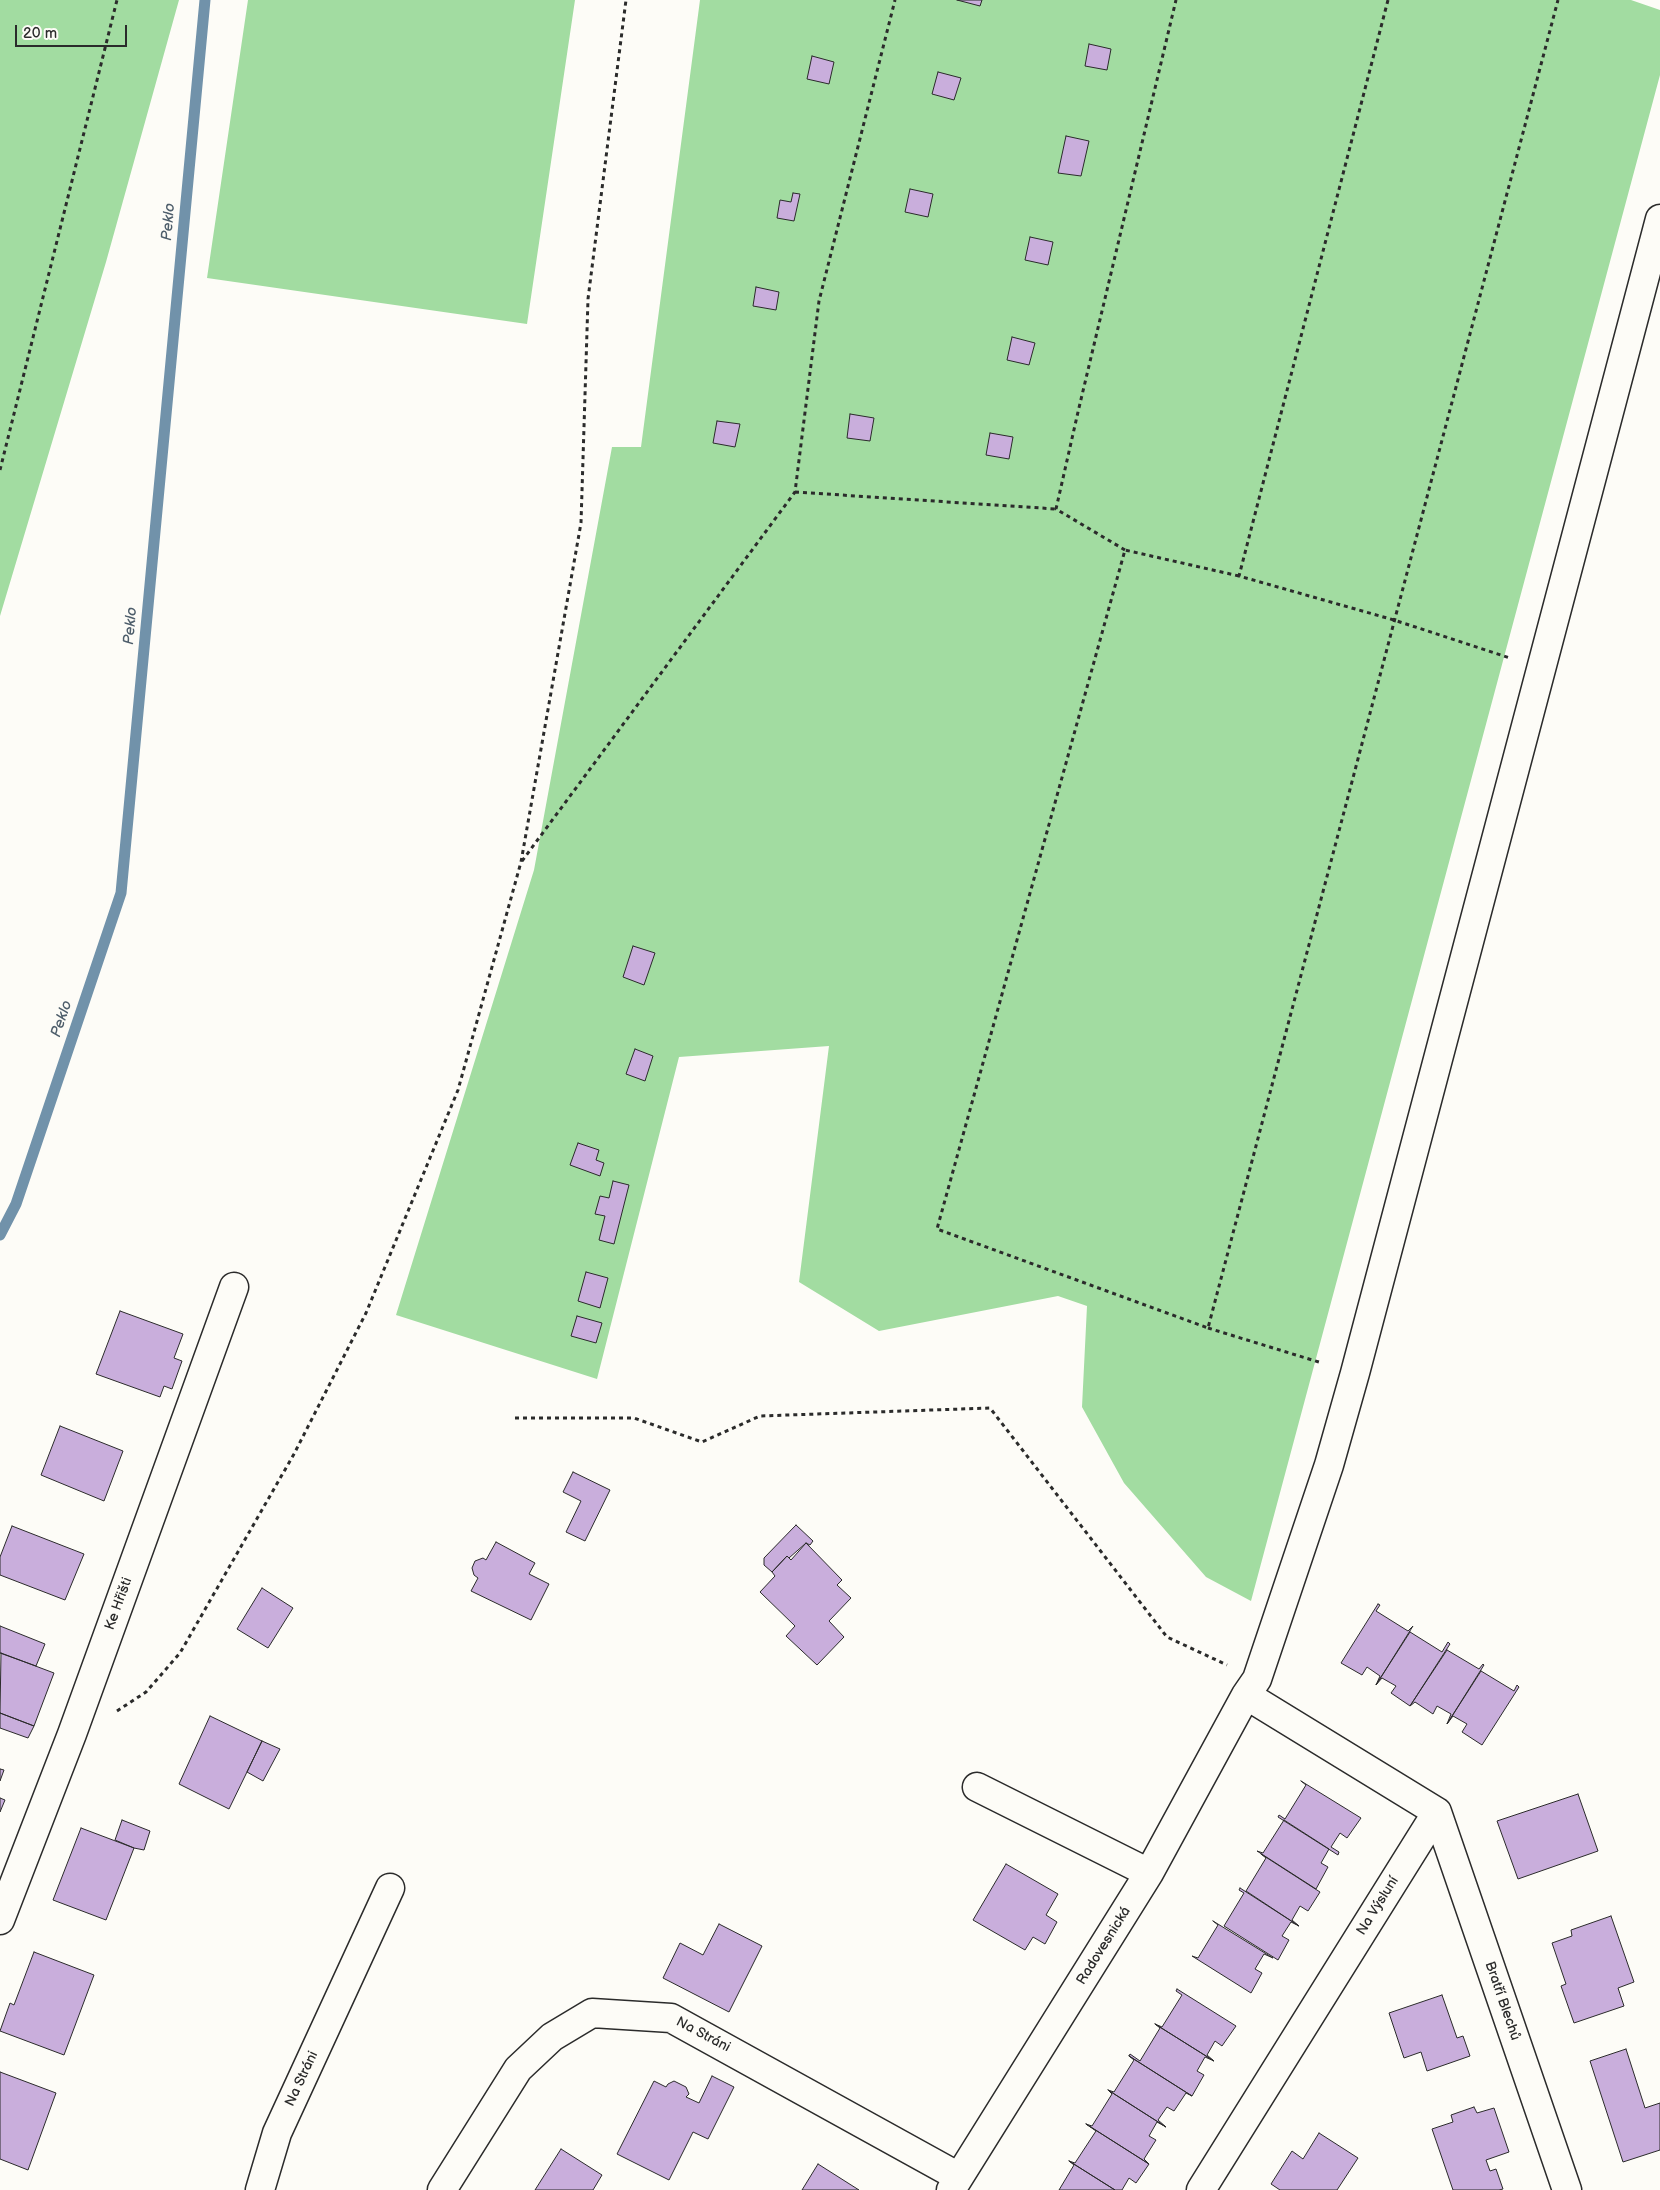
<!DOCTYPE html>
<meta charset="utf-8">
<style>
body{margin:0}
#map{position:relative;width:1660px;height:2190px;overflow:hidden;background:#fdfcf7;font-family:"Balsamiq Sans",sans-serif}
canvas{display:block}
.scale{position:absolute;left:15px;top:25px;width:112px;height:22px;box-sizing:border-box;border:2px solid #2b2b2b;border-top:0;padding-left:6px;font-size:15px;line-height:18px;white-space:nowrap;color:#2b2b2b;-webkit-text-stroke:4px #fdfcf7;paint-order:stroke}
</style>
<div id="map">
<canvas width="1660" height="2190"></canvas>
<div class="scale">20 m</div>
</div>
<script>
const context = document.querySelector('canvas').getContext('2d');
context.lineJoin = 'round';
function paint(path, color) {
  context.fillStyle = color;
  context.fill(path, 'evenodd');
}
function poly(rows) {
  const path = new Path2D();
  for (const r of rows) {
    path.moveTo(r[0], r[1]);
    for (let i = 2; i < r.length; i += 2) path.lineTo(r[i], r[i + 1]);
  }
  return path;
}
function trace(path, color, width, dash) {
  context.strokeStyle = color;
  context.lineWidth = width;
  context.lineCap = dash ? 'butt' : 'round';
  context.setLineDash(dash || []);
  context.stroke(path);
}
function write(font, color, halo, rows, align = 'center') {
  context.font = font + ' "Balsamiq Sans",sans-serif';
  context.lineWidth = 4;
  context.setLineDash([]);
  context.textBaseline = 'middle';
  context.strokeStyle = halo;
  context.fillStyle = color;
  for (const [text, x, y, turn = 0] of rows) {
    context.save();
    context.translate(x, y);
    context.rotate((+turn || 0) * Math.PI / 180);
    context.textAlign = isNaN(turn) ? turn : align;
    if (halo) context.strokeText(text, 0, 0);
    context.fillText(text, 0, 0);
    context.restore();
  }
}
const green = poly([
 [0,0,179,0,106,262,0,616],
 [248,0,575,0,527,324,207,278],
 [700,0,1631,0,1660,10,1660,75,1251,1601,1206,1577,1124,1483,1082,1407,1087,1306,1058,1296,879,1331,799,1282,829,1046,679,1057,597,1379,396,1315,534,870,612,447,641,447]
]);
const stream = poly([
 [0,1235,16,1204,121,893,205,0]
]);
const building = poly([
 [957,0,982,0,980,6,957,0],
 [1089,44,1111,49,1107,70,1085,66,1089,44],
 [812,56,834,62,829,84,807,79,812,56],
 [938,72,961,78,954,100,932,94,938,72],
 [1066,136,1089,141,1081,176,1058,173,1066,136],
 [910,189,933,194,928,217,905,212,910,189],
 [793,193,800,194,794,221,777,218,780,200,791,202,793,193],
 [1030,237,1053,242,1048,265,1025,260,1030,237],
 [756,287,779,292,776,310,753,306,756,287],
 [1012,337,1035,343,1029,365,1007,360,1012,337],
 [850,414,874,418,870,441,847,438,850,414],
 [717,421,740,424,735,447,713,443,717,421],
 [990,433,1013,437,1009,459,986,455,990,433],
 [633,946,655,953,644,985,623,977,633,946],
 [635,1049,653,1056,645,1081,626,1074,635,1049],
 [578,1143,599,1150,596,1160,604,1163,600,1176,570,1165,578,1143],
 [613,1181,629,1185,614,1244,599,1240,605,1216,595,1214,600,1196,609,1198,613,1181],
 [586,1272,608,1278,600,1308,578,1301,586,1272],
 [120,1311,183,1334,174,1358,182,1361,172,1389,164,1386,160,1397,96,1374,120,1311],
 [577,1316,602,1323,596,1343,571,1336,577,1316],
 [60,1426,123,1451,104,1501,41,1475,60,1426],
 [573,1472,610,1490,585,1541,566,1532,581,1501,563,1492,573,1472],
 [796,1525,813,1541,810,1545,806,1543,789,1558,787,1556,772,1572,764,1565,764,1558,796,1525],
 [12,1526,84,1554,65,1600,0,1575,0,1557,12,1526],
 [496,1542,535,1563,529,1574,549,1584,531,1620,471,1591,478,1578,474,1575,472,1568,475,1561,483,1558,486,1560,496,1542],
 [806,1543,842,1580,837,1585,851,1598,829,1621,844,1637,817,1665,786,1636,795,1626,760,1592,775,1576,772,1572,787,1556,791,1560,806,1543],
 [262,1588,293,1608,268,1648,237,1629,262,1588],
 [1378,1604,1380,1605,1376,1611,1408,1631,1413,1626,1376,1685,1380,1676,1367,1667,1362,1675,1341,1663,1378,1604],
 [0,1626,45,1644,36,1666,0,1653,0,1626],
 [1410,1632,1442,1652,1448,1642,1450,1644,1410,1706,1391,1693,1396,1686,1382,1678,1376,1685,1410,1632],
 [1447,1650,1479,1669,1483,1664,1484,1665,1447,1724,1451,1714,1437,1706,1433,1714,1415,1702,1410,1706,1447,1650],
 [1,1653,54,1673,34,1726,0,1713,1,1653],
 [1481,1671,1514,1691,1517,1685,1519,1687,1482,1745,1462,1732,1467,1724,1453,1716,1447,1724,1481,1671],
 [0,1713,34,1726,28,1738,0,1728,0,1713],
 [210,1716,262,1741,229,1809,179,1784,210,1716],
 [262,1741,280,1749,263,1781,247,1772,262,1741],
 [0,1769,4,1770,0,1781,0,1769],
 [1301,1781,1361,1818,1347,1838,1340,1833,1331,1847,1339,1852,1338,1855,1278,1817,1279,1815,1285,1819,1306,1785,1301,1781],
 [1578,1794,1598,1851,1518,1879,1497,1821,1578,1794],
 [0,1798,5,1800,0,1812,0,1798],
 [122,1820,150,1831,144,1850,134,1848,115,1840,122,1820],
 [1284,1820,1329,1849,1321,1863,1328,1867,1316,1889,1257,1851,1263,1853,1284,1820],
 [81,1828,134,1848,106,1920,53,1900,81,1828],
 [1261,1854,1320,1892,1308,1911,1300,1906,1292,1920,1299,1926,1246,1891,1266,1858,1261,1854],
 [1006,1864,1058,1894,1046,1915,1057,1922,1045,1944,1033,1937,1025,1950,973,1920,1006,1864],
 [1240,1888,1299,1926,1291,1922,1282,1936,1289,1940,1278,1960,1224,1926,1244,1893,1239,1890,1240,1888],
 [1611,1916,1634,1982,1618,1988,1624,2006,1574,2023,1561,1986,1566,1984,1552,1943,1572,1936,1571,1930,1611,1916],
 [1213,1921,1273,1958,1264,1954,1255,1969,1262,1973,1251,1993,1192,1956,1198,1958,1218,1925,1213,1921],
 [719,1924,762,1946,729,2012,663,1978,680,1943,703,1955,719,1924],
 [34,1952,94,1975,64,2055,0,2031,10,2003,14,2005,34,1952],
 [1177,1989,1236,2026,1222,2046,1215,2041,1207,2055,1214,2061,1155,2024,1162,2027,1182,1995,1176,1991,1177,1989],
 [1442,1995,1457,2038,1463,2036,1470,2056,1427,2071,1421,2052,1404,2058,1389,2013,1442,1995],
 [1155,2024,1214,2061,1205,2057,1197,2071,1204,2075,1192,2096,1129,2056,1130,2054,1140,2061,1160,2028,1155,2024],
 [1626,2049,1645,2108,1660,2103,1660,2150,1623,2162,1590,2061,1626,2049],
 [1129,2056,1192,2096,1186,2093,1174,2111,1167,2107,1158,2120,1166,2127,1108,2090,1114,2092,1134,2060,1129,2056],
 [0,2072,56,2093,28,2170,0,2159,0,2072],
 [712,2076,734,2087,708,2139,693,2132,669,2180,617,2154,654,2081,666,2087,668,2084,674,2081,686,2087,689,2094,686,2097,699,2103,712,2076],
 [1108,2090,1166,2127,1157,2122,1149,2136,1156,2140,1144,2159,1149,2164,1086,2124,1092,2126,1112,2094,1108,2090],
 [1474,2107,1477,2113,1494,2108,1509,2152,1486,2160,1490,2171,1496,2169,1503,2189,1499,2190,1453,2190,1432,2129,1453,2122,1451,2115,1474,2107],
 [1086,2124,1149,2164,1136,2183,1129,2178,1122,2190,1115,2190,1069,2161,1075,2163,1096,2131,1086,2124],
 [1319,2133,1358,2158,1337,2190,1280,2190,1271,2184,1292,2151,1303,2159,1319,2133],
 [561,2149,602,2175,593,2190,535,2190,561,2149],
 [1069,2161,1115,2190,1059,2190,1074,2165,1069,2161],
 [818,2164,859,2190,802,2190,818,2164]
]);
const path = poly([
 [1388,0,1239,576,1394,620,1510,658],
 [0,470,117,0],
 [795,492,1056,509],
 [1125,550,1056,509,1078,412,1176,0],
 [1239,576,1125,550,937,1229,1208,1328,1558,0],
 [522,861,795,492,819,301,895,0],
 [1208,1328,1322,1363],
 [515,1418,634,1418,702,1442,760,1416,990,1408,1167,1637,1227,1665],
 [117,1711,146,1692,180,1653,294,1454,366,1313,458,1090,521,862,581,523,588,299,626,0]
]);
const minor = poly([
 [977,1787,1149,1873],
 [1437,1812,1567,2190],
 [0,1920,72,1734,234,1287],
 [260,2190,277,2133,390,1888],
 [442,2190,518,2069,552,2037,592,2013,671,2018,959,2177],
 [951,2190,1149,1873,1246,1695,1257,1679,1329,1465,1355,1373,1660,219],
 [1201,2190,1437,1812,1246,1695]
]);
const streetNames = [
 ["Ke Hřišti",119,1604,-70],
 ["Na Výsluní",1378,1906,-58],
 ["Radovesnická",1104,1946,-58],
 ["Bratří Blechů",1502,2001,71],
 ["Na Stráni",703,2035,28],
 ["Na Stráni",302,2079,-65]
];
const waterNames = [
 ["Peklo",169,222,-85],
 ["Peklo",131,626,-85],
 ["Peklo",62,1019,-71]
];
paint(green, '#a2dca1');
trace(stream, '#7192aa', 11);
paint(building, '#c9aedc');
trace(building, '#2b2b2b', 1);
trace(minor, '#2b2b2b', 31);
trace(path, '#2b2b2b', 3, [4, 4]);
trace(minor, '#fdfcf7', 28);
write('14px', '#2b2b2b', '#fdfcf7', streetNames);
write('italic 15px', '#4e5e6b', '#fdfcf7', waterNames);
</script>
